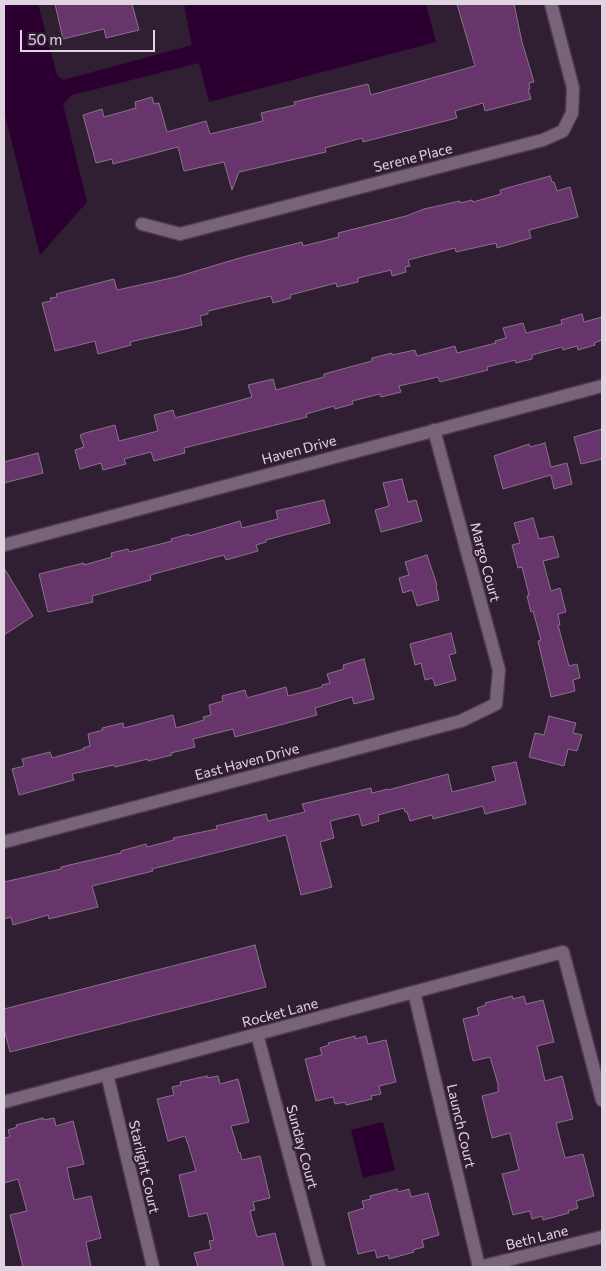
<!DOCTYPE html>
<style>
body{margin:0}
#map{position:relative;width:606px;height:1271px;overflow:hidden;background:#301e32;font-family:Commissioner,sans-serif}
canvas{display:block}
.frame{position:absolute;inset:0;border:5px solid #e0d4e1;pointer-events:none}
.scale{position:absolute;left:20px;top:30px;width:135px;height:22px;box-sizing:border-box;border:2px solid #e0d4e1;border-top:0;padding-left:6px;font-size:15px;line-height:18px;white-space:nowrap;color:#e0d4e1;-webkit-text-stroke:4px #301e32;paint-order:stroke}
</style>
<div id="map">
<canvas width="606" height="1271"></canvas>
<div class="frame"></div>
<div class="scale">50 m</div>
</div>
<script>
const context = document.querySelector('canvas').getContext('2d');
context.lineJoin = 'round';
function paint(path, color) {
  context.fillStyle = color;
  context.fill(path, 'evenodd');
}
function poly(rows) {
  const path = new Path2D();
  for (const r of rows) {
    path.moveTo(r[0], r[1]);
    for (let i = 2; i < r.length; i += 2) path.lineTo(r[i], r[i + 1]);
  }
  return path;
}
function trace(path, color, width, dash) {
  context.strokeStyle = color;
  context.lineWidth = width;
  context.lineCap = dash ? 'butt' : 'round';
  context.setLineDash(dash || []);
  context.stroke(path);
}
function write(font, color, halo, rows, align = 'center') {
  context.font = font + ' Commissioner,sans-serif';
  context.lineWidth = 5;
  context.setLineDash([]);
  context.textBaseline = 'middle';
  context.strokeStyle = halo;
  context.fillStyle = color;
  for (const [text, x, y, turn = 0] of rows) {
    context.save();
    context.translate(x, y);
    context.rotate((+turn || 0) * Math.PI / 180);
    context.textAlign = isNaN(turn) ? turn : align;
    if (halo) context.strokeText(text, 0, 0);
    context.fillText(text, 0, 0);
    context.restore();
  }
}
const water = poly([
 [4,4,38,4,57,75,63,80,192,45,184,6,193,4,426,4,436,42,209,102,199,63,72,95,63,104,87,202,40,255,4,111],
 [383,1122,395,1170,363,1178,351,1130]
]);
const building = poly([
 [55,4,132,4,139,30,106,38,104,29,63,39,55,4],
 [457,4,514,4,522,42,534,82,529,83,530,89,528,89,531,99,485,111,483,103,455,111,457,118,363,142,362,138,325,148,326,152,239,172,232,190,224,162,184,171,178,147,113,164,112,159,96,163,83,115,102,109,104,117,136,108,135,102,152,97,154,104,159,103,167,132,206,121,210,134,263,121,261,113,295,105,294,102,327,94,368,84,371,95,475,66,457,4],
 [550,176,552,182,554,182,557,191,570,187,578,217,529,230,531,238,497,248,496,243,456,252,455,248,408,260,410,266,405,267,406,272,392,276,391,270,358,278,358,282,337,287,336,283,290,295,291,298,273,303,271,296,208,311,208,314,200,316,202,325,130,342,131,345,98,354,95,341,55,351,42,303,51,301,50,298,57,297,56,294,114,279,117,290,176,277,243,257,302,242,303,246,339,237,338,233,406,216,424,209,460,201,460,203,472,200,473,202,501,194,500,190,550,176],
 [582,314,584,322,602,317,602,340,594,343,595,345,578,350,577,346,563,350,562,347,532,355,532,359,516,363,515,360,487,367,488,370,440,382,438,377,399,386,401,392,381,397,380,394,352,401,353,404,335,409,334,406,306,414,307,417,184,448,185,453,154,461,151,452,124,459,126,464,103,470,101,463,80,469,75,450,84,447,80,435,85,433,115,425,119,441,158,431,154,415,173,410,175,418,252,397,248,385,273,379,276,390,324,377,324,374,372,361,372,358,392,353,392,355,415,350,417,356,455,346,457,353,496,343,495,341,506,338,503,328,523,323,526,333,562,324,561,320,582,314],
 [602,429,602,459,581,464,574,437,602,429],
 [545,443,551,467,567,463,572,484,554,489,551,475,503,489,494,456,529,444,530,447,545,443],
 [38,453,43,473,4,483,4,462,38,453],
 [402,479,408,502,416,500,422,521,381,532,375,510,389,506,383,483,402,479],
 [324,500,330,523,266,540,266,542,256,545,258,551,226,560,224,555,150,575,151,580,92,596,93,602,48,612,39,574,84,563,84,565,112,557,111,553,128,549,129,552,172,541,171,539,189,534,189,536,240,521,242,528,278,519,276,511,324,500],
 [533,518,539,539,553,536,559,557,543,561,551,591,560,588,566,612,558,614,560,625,558,625,569,666,577,664,580,678,573,680,575,691,551,697,538,641,541,640,533,611,531,612,527,596,529,595,522,567,518,568,512,545,520,543,514,523,533,518],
 [427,555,437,585,436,586,439,600,417,606,412,590,403,593,399,578,409,575,405,562,427,555],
 [4,568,33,616,4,635,4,568],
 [451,633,456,653,449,655,456,680,435,686,433,678,425,680,421,663,415,665,410,644,451,633],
 [364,659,374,699,354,704,352,697,315,708,317,715,235,737,233,729,193,739,195,747,171,753,172,755,148,761,148,759,115,767,114,765,72,774,74,780,19,795,12,769,24,766,22,759,50,752,52,758,84,749,83,748,90,746,88,734,103,730,102,728,123,723,124,728,173,715,176,728,204,720,203,717,211,715,209,705,223,701,222,696,245,690,247,698,286,687,288,696,322,687,322,685,330,683,327,674,344,669,343,665,364,659],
 [549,716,576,723,573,733,582,735,577,751,568,749,564,766,529,757,535,733,544,735,549,716],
 [516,762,526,804,485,814,483,806,433,819,432,815,410,821,407,812,405,812,404,808,378,815,379,821,362,826,359,814,330,821,334,838,320,842,332,887,301,895,286,835,152,869,153,871,92,886,98,907,49,919,48,915,13,925,11,917,4,919,4,882,61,869,61,867,121,853,121,851,146,844,147,847,174,840,173,838,217,829,216,826,266,814,268,821,305,812,302,804,371,788,372,793,388,789,388,790,448,774,452,792,496,781,492,767,516,762],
 [255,945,266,987,10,1052,4,1029,4,1009,255,945],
 [512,996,513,999,524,996,526,1004,543,1000,554,1042,537,1046,545,1081,562,1076,573,1119,556,1123,565,1158,583,1154,594,1196,576,1201,578,1208,568,1211,569,1213,543,1220,542,1216,532,1219,530,1211,513,1215,502,1174,519,1170,517,1162,510,1133,492,1138,482,1096,498,1092,498,1084,490,1057,473,1061,463,1019,479,1015,477,1008,486,1005,485,1003,512,996],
 [355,1036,355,1039,366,1036,368,1044,386,1040,396,1082,379,1086,381,1094,371,1096,372,1099,346,1105,345,1102,335,1104,333,1097,316,1101,305,1059,322,1055,320,1048,329,1045,328,1043,355,1036],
 [207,1076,207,1078,218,1076,220,1084,238,1079,249,1122,231,1126,239,1153,240,1152,242,1160,260,1156,270,1198,253,1202,255,1210,250,1211,257,1237,275,1233,284,1267,198,1267,194,1253,211,1249,209,1241,214,1240,207,1213,189,1217,179,1175,196,1171,188,1144,185,1136,168,1141,157,1099,174,1095,172,1087,181,1085,180,1082,207,1076],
 [43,1118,43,1120,54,1118,56,1126,73,1121,84,1164,67,1168,74,1200,91,1196,101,1238,86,1242,91,1267,23,1267,10,1215,27,1211,18,1179,4,1183,4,1138,10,1137,8,1130,17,1127,16,1125,43,1118],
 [397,1189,398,1192,409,1189,411,1197,428,1193,439,1235,422,1240,424,1247,413,1250,414,1252,389,1259,388,1255,377,1258,375,1250,358,1254,348,1213,364,1208,362,1201,371,1199,370,1196,397,1189]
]);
const minor = poly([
 [142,224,180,234,543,140,563,131,572,113,573,88,551,4],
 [4,545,602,386],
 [4,842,461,721,496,704,499,670,434,430],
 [414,992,479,1267],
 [257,1034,319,1267],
 [107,1074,153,1267],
 [4,1102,563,952,602,1100],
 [479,1267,602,1237]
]);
const streetNames = [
 ["Serene Place",413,158,-14],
 ["Haven Drive",299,450,-15],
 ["Margo Court",485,562,75],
 ["East Haven Drive",247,762,-15],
 ["Rocket Lane",280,1013,-15],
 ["Launch Court",461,1126,77],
 ["Sunday Court",302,1147,75],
 ["Starlight Court",144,1167,77],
 ["Beth Lane",537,1238,-14]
];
paint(water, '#2b0030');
paint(building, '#67356b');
trace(building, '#89738b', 1);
trace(minor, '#4c3c4d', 15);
trace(minor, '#79637a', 12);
write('14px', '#e0d4e1', '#301e32', streetNames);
</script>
